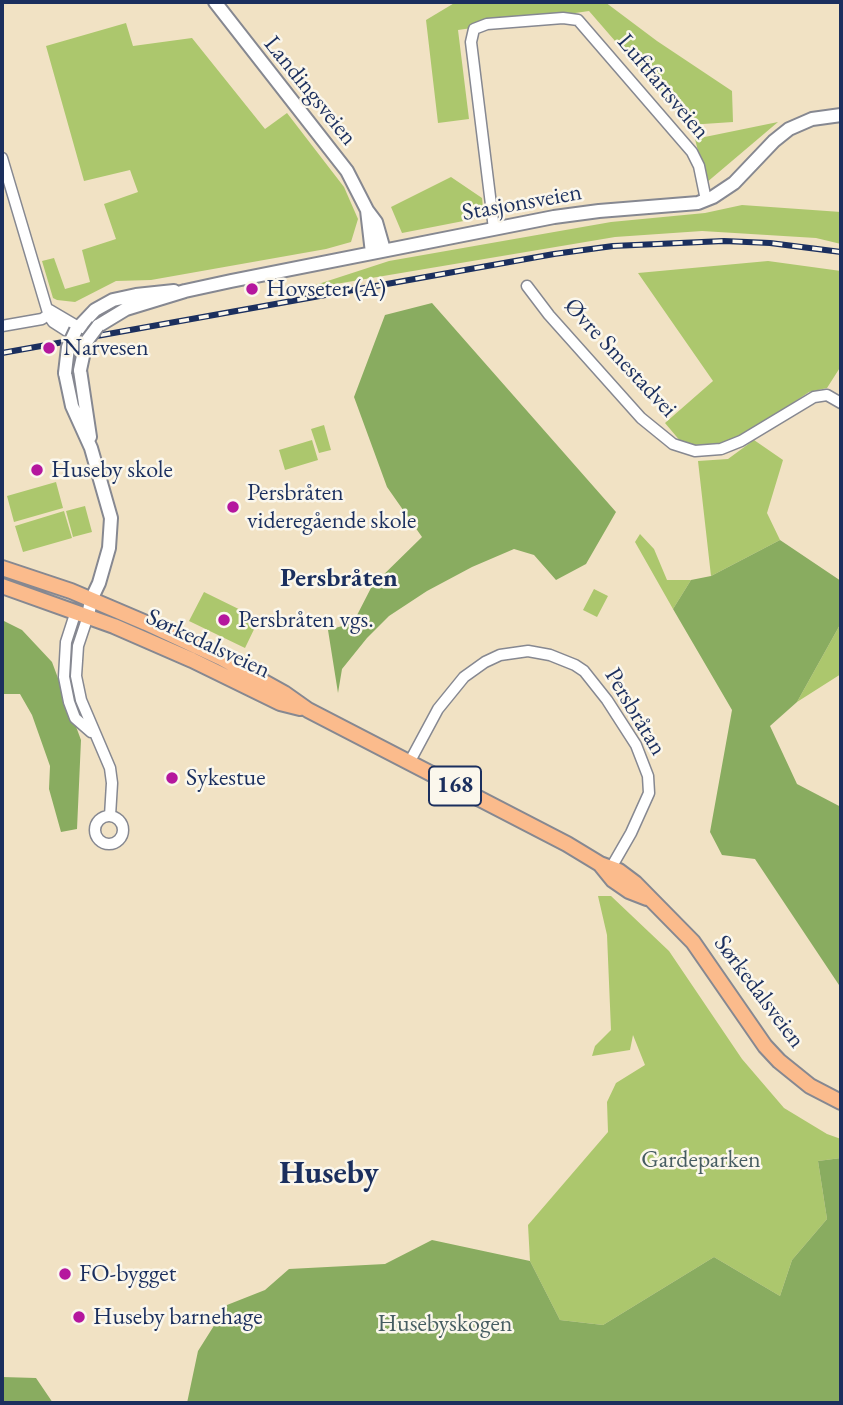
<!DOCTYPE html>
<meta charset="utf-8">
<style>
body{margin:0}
#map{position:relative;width:843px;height:1405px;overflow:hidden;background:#f1e2c4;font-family:"EB Garamond",serif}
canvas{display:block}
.frame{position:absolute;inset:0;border:4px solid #1b2f5e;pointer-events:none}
</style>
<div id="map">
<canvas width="843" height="1405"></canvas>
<div class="frame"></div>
</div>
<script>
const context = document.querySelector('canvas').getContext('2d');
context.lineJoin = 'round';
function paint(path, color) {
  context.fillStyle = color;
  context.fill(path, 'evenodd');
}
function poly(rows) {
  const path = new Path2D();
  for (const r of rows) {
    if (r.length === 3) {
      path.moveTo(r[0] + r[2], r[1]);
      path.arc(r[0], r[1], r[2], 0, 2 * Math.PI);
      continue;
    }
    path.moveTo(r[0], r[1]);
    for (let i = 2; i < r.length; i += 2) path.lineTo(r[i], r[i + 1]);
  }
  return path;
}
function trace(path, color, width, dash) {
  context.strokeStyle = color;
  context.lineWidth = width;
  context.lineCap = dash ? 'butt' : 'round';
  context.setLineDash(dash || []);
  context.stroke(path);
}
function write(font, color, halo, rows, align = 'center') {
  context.font = font + ' "EB Garamond",serif';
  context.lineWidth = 5;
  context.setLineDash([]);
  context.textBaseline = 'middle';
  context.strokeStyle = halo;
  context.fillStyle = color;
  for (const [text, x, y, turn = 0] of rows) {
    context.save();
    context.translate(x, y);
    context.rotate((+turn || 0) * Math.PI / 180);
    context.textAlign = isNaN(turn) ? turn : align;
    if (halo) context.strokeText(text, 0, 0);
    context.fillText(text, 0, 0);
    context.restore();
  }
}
const green = poly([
 [456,2,605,2,657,41,732,91,733,122,688,125,589,11,458,30,469,119,438,123,426,20],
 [126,23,133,46,192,38,265,129,287,113,344,187,358,219,351,242,326,249,151,280,116,281,75,302,57,300,53,298,42,261,54,258,65,289,90,282,82,250,116,239,104,204,138,192,130,170,84,181,46,46],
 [778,122,706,183,695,139],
 [451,177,482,198,484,217,402,233,391,207],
 [742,205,841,212,841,244,816,238,702,231,615,237,300,290,389,261,611,222,705,213],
 [768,261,841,271,841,366,827,388,809,392,723,450,700,451,681,442,665,423,713,381,638,273],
 [324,425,331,450,319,453,311,429],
 [312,440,318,460,285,470,279,450],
 [754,440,783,460,767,513,780,540,711,576,698,461,728,459],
 [56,482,63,508,14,522,7,496],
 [85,506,92,532,73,537,66,511],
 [64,511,72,538,23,552,15,526],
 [640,534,654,549,667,580,691,580,673,609,635,542],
 [594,589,608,596,597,617,583,610],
 [204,592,259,619,245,648,189,621],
 [841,623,841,674,797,702],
 [598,896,611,896,669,951,742,1059,784,1108,827,1134,841,1139,841,1158,818,1161,827,1219,792,1260,780,1296,714,1257,603,1325,560,1320,530,1261,528,1225,608,1132,607,1102,616,1083,645,1065,633,1035,630,1050,592,1056,595,1046,611,1030,607,935]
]);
const forest = poly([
 [432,303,616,512,586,564,556,580,534,555,514,549,472,567,427,591,389,616,367,638,342,669,338,693,328,630,353,623,372,586,422,537,387,487,354,397,385,315],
 [780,540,841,581,841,623,797,702,770,726,797,784,841,807,841,988,755,859,722,855,710,832,732,710,673,609,691,580,711,576],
 [2,620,22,630,52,662,81,740,77,829,61,832,49,789,50,766,32,715,20,694,2,694],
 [841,1158,841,1403,187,1403,198,1351,227,1305,265,1290,289,1269,385,1264,432,1240,530,1261,560,1320,603,1325,714,1257,780,1296,792,1260,827,1219,818,1161],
 [2,1377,36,1378,53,1403,2,1403]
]);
const minor = poly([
 [2,158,49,316,53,322,67,331],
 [494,229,471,42,474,29,487,24,563,18,578,20,692,152,699,166,706,200],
 [527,286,549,315,641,418,673,444,695,451,721,449,741,441,814,397,827,395,841,403],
 [48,309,82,329],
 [2,326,42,319,52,312],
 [76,611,66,642,64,677,69,702,75,718,91,732],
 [88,616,78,646,76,676,81,700,110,768,112,783,110,816],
 [409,763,438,709,464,677,485,662,500,655,528,651,550,655,575,665,584,671,607,700,636,745,648,776,649,793,631,833,608,873],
 [109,830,14]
]);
const tertiary = poly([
 [215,2,347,171,367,210,376,222,384,250],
 [367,210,372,253],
 [98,326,126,309,185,291,231,281,554,217,599,211,698,203,713,197,734,183,774,141,789,129,812,119,841,115],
 [76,330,95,310,113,300,136,295,174,291],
 [80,370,90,437],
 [65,373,72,406,91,448,111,518,109,548,99,583,91,600,88,616]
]);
const primary = poly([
 [2,568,71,591,146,623,221,658,284,693,308,710,567,844,600,864,619,871,635,883,693,942,765,1046,779,1061,810,1086,841,1102],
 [2,586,114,626,192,660,280,703,300,708],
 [600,864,613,880,629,891,647,898]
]);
const rail = poly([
 [2,353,554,254,613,246,724,241,770,243,841,252]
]);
const tertiaryBridge = poly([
 [80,370,86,342,98,326],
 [65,373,68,347,76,330]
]);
const markers = [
 [252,289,7,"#b5179e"],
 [49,348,7,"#b5179e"],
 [37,470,7,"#b5179e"],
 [233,507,7,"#b5179e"],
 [224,620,7,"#b5179e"],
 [172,778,7,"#b5179e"],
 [65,1274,7,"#b5179e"],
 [79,1317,7,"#b5179e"]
];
const shields = [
 [455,786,52]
];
const shieldNames = [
 ["168",455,786]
];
const streetNames = [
 ["Luftfartsveien",663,87,50],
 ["Landingsveien",310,91,51],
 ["Stasjonsveien",522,203,-10],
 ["Øvre Smestadvei",620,358,47],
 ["Sørkedalsveien",208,644,25],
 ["Persbråtan",635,712,59],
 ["Sørkedalsveien",759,992,53]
];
const poiNames = [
 ["Hovseter (A)",266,289],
 ["Narvesen",63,348],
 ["Huseby skole",51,470],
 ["Persbråten",247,493],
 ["videregående skole",247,521],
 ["Persbråten vgs.",238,620],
 ["Sykestue",186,778],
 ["FO-bygget",79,1274],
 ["Huseby barnehage",93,1317]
];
const parkNames = [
 ["Gardeparken",701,1160],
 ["Husebyskogen",445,1324]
];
const neighbourhoodNames = [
 ["Persbråten",339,579]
];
const districtNames = [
 ["Huseby",329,1174]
];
paint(green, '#acc76d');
paint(forest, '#89ac60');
trace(minor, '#868891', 13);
trace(tertiary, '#868891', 16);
trace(primary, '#868891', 18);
trace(minor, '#fff', 10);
trace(tertiary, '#fff', 12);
trace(primary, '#fbbb8c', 14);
trace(rail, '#1b2f5e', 6);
trace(rail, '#fbf7ec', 3.5, [10]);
trace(tertiaryBridge, '#868891', 16, []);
trace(tertiaryBridge, '#fff', 12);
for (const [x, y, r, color] of markers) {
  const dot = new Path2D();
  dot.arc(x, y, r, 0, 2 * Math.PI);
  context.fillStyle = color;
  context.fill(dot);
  trace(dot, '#fbf7ec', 2.5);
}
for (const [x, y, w] of shields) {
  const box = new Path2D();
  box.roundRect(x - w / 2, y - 19.5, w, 39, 5);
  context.fillStyle = '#fbf7ec';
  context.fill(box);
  trace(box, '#1b2f5e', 2);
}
write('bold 23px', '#1b2f5e', null, shieldNames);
write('24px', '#1b2f5e', '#fbf7ec', streetNames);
write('24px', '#1b2f5e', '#fbf7ec', poiNames, 'left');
write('24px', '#465d62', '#fbf7ec', parkNames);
write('bold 26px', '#1b2f5e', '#fbf7ec', neighbourhoodNames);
write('bold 32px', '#1b2f5e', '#fbf7ec', districtNames);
</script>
